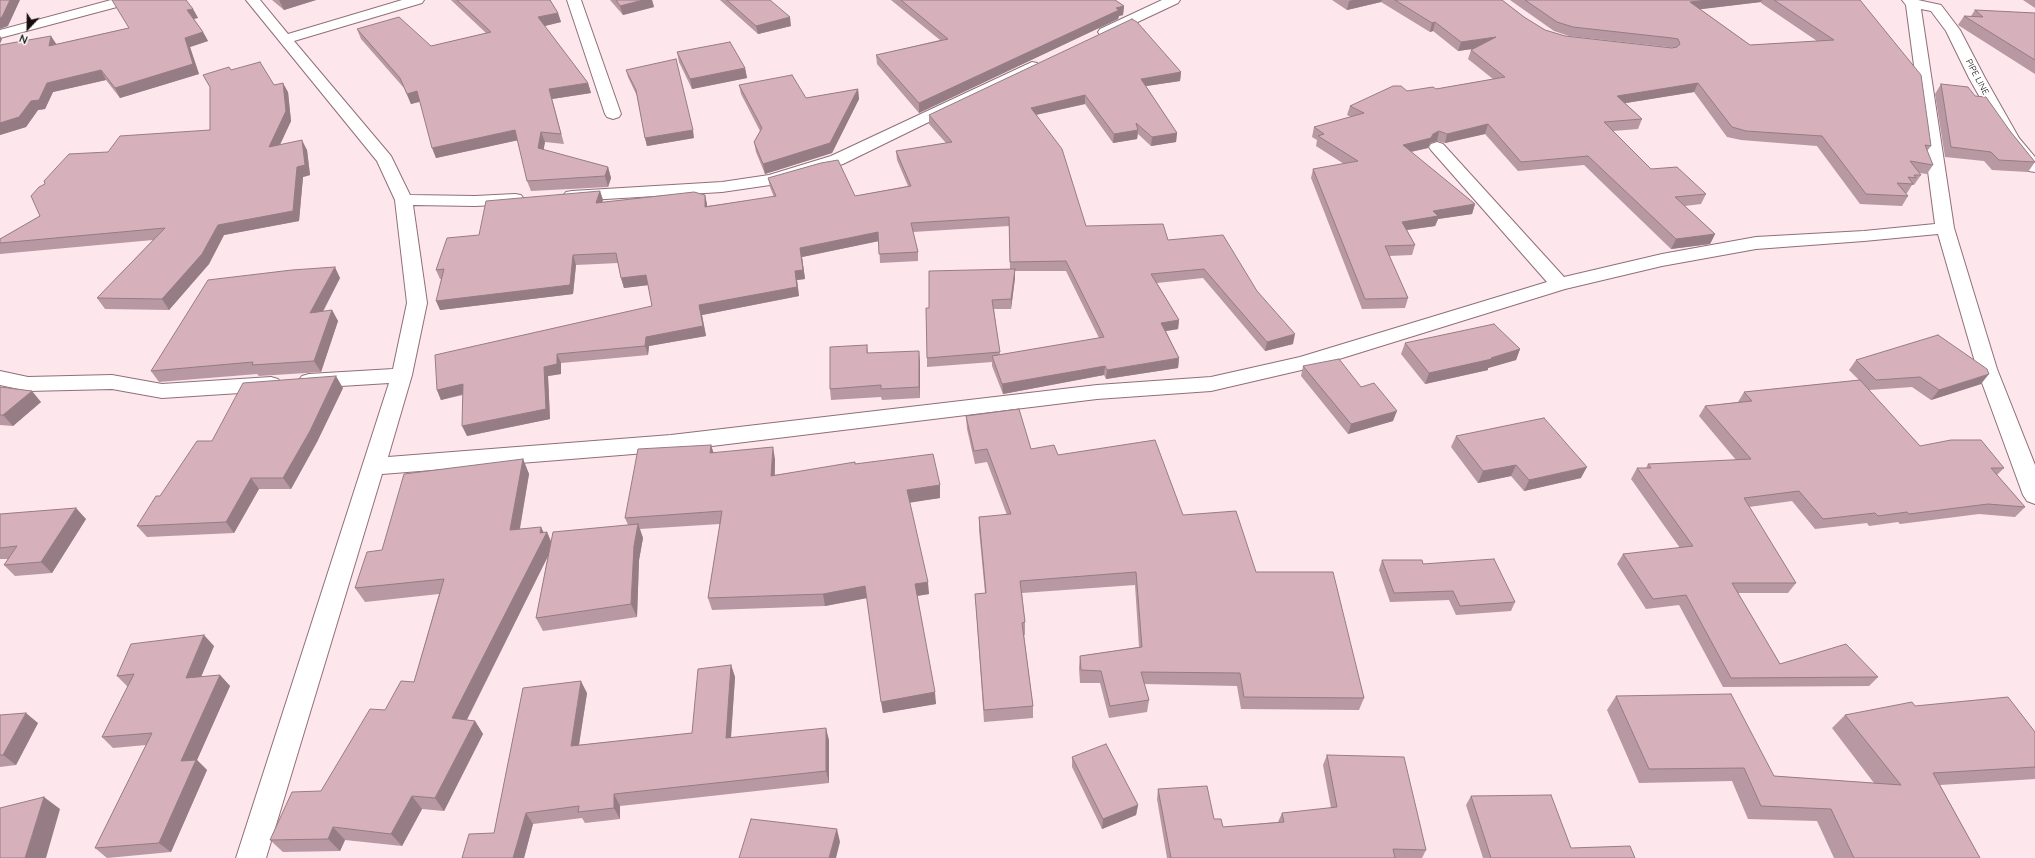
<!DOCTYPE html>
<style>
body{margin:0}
#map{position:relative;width:2035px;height:858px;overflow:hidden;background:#fde6ec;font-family:Quicksand,sans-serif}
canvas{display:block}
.north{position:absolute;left:8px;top:8px;width:40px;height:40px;-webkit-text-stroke:3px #fff;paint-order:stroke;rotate:202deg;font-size:11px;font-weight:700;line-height:16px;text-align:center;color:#180c10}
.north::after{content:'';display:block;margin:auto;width:14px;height:18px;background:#180c10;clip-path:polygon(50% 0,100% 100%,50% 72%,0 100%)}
</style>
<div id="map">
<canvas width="2035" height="858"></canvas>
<div class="north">N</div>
</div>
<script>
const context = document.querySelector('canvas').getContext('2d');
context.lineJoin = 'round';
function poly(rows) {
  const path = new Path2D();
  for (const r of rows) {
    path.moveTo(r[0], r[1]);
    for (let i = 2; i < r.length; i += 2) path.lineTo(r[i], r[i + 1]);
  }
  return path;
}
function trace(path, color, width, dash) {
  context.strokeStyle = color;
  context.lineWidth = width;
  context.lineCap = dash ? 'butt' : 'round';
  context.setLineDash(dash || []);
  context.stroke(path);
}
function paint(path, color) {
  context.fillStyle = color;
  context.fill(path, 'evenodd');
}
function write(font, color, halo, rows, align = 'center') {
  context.font = font + ' Quicksand,sans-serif';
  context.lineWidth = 3.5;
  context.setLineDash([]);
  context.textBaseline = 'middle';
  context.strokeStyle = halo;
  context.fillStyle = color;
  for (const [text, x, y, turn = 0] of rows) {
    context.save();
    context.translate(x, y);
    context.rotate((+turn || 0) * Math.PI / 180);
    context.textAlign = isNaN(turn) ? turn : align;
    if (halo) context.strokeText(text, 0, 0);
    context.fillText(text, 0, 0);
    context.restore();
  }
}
const minor = poly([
 [111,0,134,0,132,3,0,38,0,30,111,0],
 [246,0,260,0,288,34,402,0,424,0,422,3,294,41,391,156,410,195,475,196,515,194,521,195,524,199,521,203,515,204,475,206,413,205,427,303,412,375,388,457,671,435,1097,385,1211,377,1300,357,1547,282,1431,150,1429,147,1431,144,1437,142,1443,144,1564,277,1662,254,1756,237,1864,231,1935,224,1906,5,1902,0,1918,0,1941,5,1960,30,1985,78,2019,138,2035,157,2035,172,2029,171,2004,140,1969,78,1946,31,1931,11,1921,9,1954,228,1997,369,2035,465,2035,504,2027,501,2023,495,1977,369,1938,234,1864,241,1756,249,1662,266,1565,289,1310,368,1211,391,1097,399,671,451,382,474,266,858,236,858,389,383,309,388,302,386,298,381,302,376,309,374,393,369,407,303,395,200,377,161,246,0],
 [567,0,581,0,621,114,619,117,613,119,607,117,605,114,567,0],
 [1162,0,1180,0,1178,3,1110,35,1100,35,1098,32,1100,29,1162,0],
 [1032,62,1037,63,1039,66,1037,69,843,164,777,184,722,192,572,201,566,200,563,196,566,192,572,191,722,182,769,175,831,156,1032,62],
 [0,371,28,377,112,375,162,384,271,377,278,379,282,384,278,389,271,391,162,398,112,389,28,391,0,385,0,371]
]);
const wall = poly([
 [272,0,316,0,284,10],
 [451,0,550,0,558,13,561,22,544,26,588,83,591,93,552,99,564,144,545,142,543,150,608,167,611,178,608,187,531,191,527,181,518,140,436,158,420,102,411,104,404,88,361,39,357,29,431,46,486,33,452,1],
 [610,0,652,0,654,7,623,15],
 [720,0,770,0,791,26,758,34],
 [891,0,1115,0,1124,6,1123,15,1119,16,1118,19,919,113,877,64,876,55,940,40],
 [1332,0,1502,0,1524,17,1545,30,1565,36,1672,48,1674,48,1668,47,1569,36,1554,31,1510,0,1860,0,1931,146,1927,151,1933,165,1927,174,1919,173,1921,175,1914,185,1912,185,1907,193,1906,193,1908,196,1902,206,1860,204,1817,146,1741,140,1727,137,1694,92,1625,103,1642,119,1638,129,1613,131,1651,169,1706,194,1701,204,1685,206,1715,234,1710,244,1671,249,1584,165,1518,171,1485,134,1445,143,1437,141,1430,143,1428,148,1411,152,1475,204,1472,214,1438,219,1435,226,1407,230,1415,245,1412,255,1389,256,1408,298,1405,308,1362,309,1311,178,1313,169,1344,164,1316,146,1317,140,1312,137,1314,127,1351,117,1347,115,1350,106,1407,91,1436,89,1493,79,1468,59,1471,50,1472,49,1458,51,1433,31,1430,32,1381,2,1347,10],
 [1761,2,1761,3,1817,41,1750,45,1700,9],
 [2023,0,2035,0,2035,8],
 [193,9,198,18,194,19,203,32,208,41,190,47,199,74,120,98,106,80,53,92,45,109,38,110,26,127,0,135,0,45,57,44,128,28],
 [1975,10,2035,13,2035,74,1958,25,1964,16,1971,16],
 [677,52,745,68,747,78,692,89,679,62],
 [231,70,274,85,288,92,291,121,280,145,307,150,310,175,303,177,299,221,224,235,209,264,169,310,105,309,97,298,153,240,0,254,0,239,40,216,45,184,108,152,210,130],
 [626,70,694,138,647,146,645,138,637,96,628,77],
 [1181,72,1180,81,1146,86,1177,133,1176,142,1151,146,1138,134,1137,139,1113,143,1085,104,1036,115,1086,226,1168,240,1257,291,1293,344,1265,351,1203,278,1157,283,1179,320,1178,329,1166,331,1179,358,1178,368,1106,379,1104,375,1003,394,992,366,992,362,927,367,927,358,929,308,1010,269,1009,226,913,232,918,252,918,261,880,263,879,241,802,257,805,279,797,280,799,296,702,315,706,336,649,346,648,355,561,363,561,374,548,376,550,419,467,436,463,395,441,400,437,390,652,306,648,285,624,288,621,278,618,263,576,265,573,294,440,310,441,279,440,279,436,270,479,235,600,191,603,200,602,202,705,195,707,206,774,197,770,187,768,178,855,196,908,186,897,160,896,151,946,143,929,124,929,115],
 [1015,271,1066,271,1099,338,1000,355,994,309,1011,309,1015,278],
 [1941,84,1975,96,2010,131,2035,162,2028,172,1992,170,1984,161,1945,157,1935,94],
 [739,85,806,98,858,89,859,99,832,153,765,174,756,152,754,142,760,131,741,94],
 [340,278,323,312,332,310,338,321,321,372,259,376,257,374,159,382,151,371],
 [1405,343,1520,349,1516,360,1488,368,1488,370,1425,384,1401,354],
 [867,345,868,353,920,362,920,398,882,400,881,397,831,400,830,389],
 [1856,360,1981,384,1931,400,1912,387,1869,390,1920,446,2004,468,1997,475,2025,507,2015,517,1979,514,1900,524,1898,522,1869,526,1867,523,1815,529,1792,501,1749,507,1796,583,1788,593,1738,593,1780,664,1878,677,1869,686,1723,687,1679,605,1646,609,1617,564,1623,554,1680,548,1631,479,1637,468,1646,468,1648,464,1736,460,1699,416,1705,406,1738,402,1744,392,1859,380,1849,370],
 [1303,366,1361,387,1393,421,1348,434,1301,376],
 [0,387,41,402,13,426,0,425],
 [343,388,317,442,291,489,259,489,234,533,147,537,137,526,212,441],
 [966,416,1031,449,1058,455,1183,515,1256,572,1364,698,1359,710,1241,709,1237,686,1144,684,1149,700,1147,712,1109,718,1100,683,1080,683,1079,668,1080,656,1139,647,1135,585,1022,593,1025,622,1025,635,1024,635,1033,706,1033,718,984,722,975,594,985,593,979,530,979,517,1007,515,987,462,975,464,967,429],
 [1456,436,1581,478,1524,491,1511,476,1478,483,1451,447],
 [714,453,775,459,775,475,855,464,940,485,940,498,909,502,929,594,917,596,936,704,883,713,867,598,825,606,712,610,708,598,720,524,640,529,643,538,639,560,637,617,543,631,536,618,548,556,467,720,475,721,483,734,444,811,422,809,402,846,345,840,340,851,283,852,270,840,321,791,385,710,414,682,439,594,365,602,355,588,382,550,523,459,529,474,520,529,544,532,547,532,551,542,628,525,625,518],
 [0,514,86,519,52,573,15,576,4,565,8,559,0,559],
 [1382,560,1423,564,1515,602,1511,611,1456,615,1449,600,1390,602,1379,570],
 [214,646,201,677,220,675,230,686,197,760,207,770,171,852,107,858,95,848,146,745,113,748,102,737,128,687,117,676],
 [731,665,735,677,731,738,829,740,829,783,620,806,620,819,585,823,582,818,533,824,524,858,462,858,494,833,587,693,579,745,692,733],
 [1616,696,1774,776,1874,783,1832,728,1845,715,1915,706,2035,732,2035,779,1940,785,1980,858,1834,858,1817,821,1748,819,1732,781,1639,783,1607,710],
 [0,715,38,723,16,765,0,767],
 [1327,755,1426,850,1422,858,1167,858,1157,799,1158,789,1214,819,1223,827,1278,822,1282,813,1331,808,1323,765],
 [1072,757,1138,805,1136,815,1102,829,1072,767],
 [1471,796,1571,848,1635,858,1483,858,1466,805]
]);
const shadedWall = poly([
 [10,0,20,0,8,26,0,29,0,18],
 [279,0,316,0,284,10],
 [643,0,652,0,654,7,623,15,620,6],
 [1353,0,1382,0,1381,2,1347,10,1349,1],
 [1708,0,1762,0,1761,2,1686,11,1690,2],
 [1124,6,1123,15,1119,16,1118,19,919,113,919,103,1116,8],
 [193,9,198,18,192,19,187,10],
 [558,13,561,22,541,27,538,17],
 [790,17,791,26,758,34,756,26],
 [1435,22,1433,31,1430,32,1432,23],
 [203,32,208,41,190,47,199,74,120,98,115,88,185,38],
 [0,36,2,39,0,44],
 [51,36,57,45,49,46],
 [1496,37,1493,46,1458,51,1461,42],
 [745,68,747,78,692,89,690,79],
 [101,70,106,80,53,92,45,109,38,110,26,127,0,135,0,123,31,101,47,83],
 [1181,72,1180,81,1140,87,1141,79],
 [283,83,288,92,291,121,274,157,269,147],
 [588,83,591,93,552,99,564,144,549,89],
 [1698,83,1694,92,1614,105,1617,96],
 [858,89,859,99,832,153,765,174,763,164],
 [417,91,421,101,411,104,407,94],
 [1085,95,1085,104,1030,116,1031,108],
 [1488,124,1485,134,1445,143,1447,134],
 [515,130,519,140,436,158,432,148],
 [693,130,694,138,647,146,645,138],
 [1138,130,1137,139,1113,143,1114,134],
 [1439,131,1437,141,1430,143,1428,148,1400,154,1403,145],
 [541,132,545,142,542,159,538,148],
 [1177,133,1176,142,1151,146,1152,137],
 [302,140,307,150,310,175,303,177,299,221,224,235,209,264,169,310,162,299,218,225,297,167],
 [608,167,611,178,608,187,605,176],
 [600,191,603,200,598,212,596,203],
 [705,195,707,204,707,216,705,207],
 [1475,204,1472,214,1438,219,1435,226,1399,231,1402,222,1433,211],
 [878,232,879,241,802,257,805,279,797,280,799,296,702,315,706,336,649,346,648,355,645,346,646,337,699,305,795,271,800,248],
 [1715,234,1710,244,1671,249,1676,239],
 [573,255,576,265,573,294,440,310,436,301],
 [335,267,340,278,316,324,310,313],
 [1015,269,1015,278,1011,309,1011,299],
 [646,275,649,285,624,288,621,278],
 [332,310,338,321,321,372,314,361],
 [1179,320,1178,329,1160,332,1161,323],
 [1295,334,1293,344,1265,351,1267,342],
 [1520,349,1516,360,1488,368,1488,370,1425,384,1429,373],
 [919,351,920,362,920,398,919,387],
 [557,354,561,363,561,374,548,376,550,419,467,436,462,426,544,367],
 [1179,358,1178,368,1106,379,1107,370],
 [1105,366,1104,375,1003,394,1002,384],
 [1989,374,1981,384,1931,400,1939,390],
 [336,376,343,388,317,442,291,489,283,478],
 [463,384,467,393,441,400,437,390],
 [32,391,41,402,13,426,3,415],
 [1397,411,1393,421,1348,434,1351,424],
 [711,445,715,457,710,453],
 [773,447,775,459,774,488,771,476],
 [523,459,529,474,517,544,510,530],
 [1516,465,1511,476,1478,483,1483,471],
 [1587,467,1581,478,1524,491,1529,480],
 [251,478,259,489,234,533,226,522],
 [940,485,940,498,908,503,907,490],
 [76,508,86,519,52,573,41,562],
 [638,524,643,538,639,560,637,617,631,604,634,546],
 [541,527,545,535,547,532,553,546,461,731,452,718,540,533],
 [928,582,929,594,916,596,915,584],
 [865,586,867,598,825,606,823,594],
 [204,635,214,646,196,689,186,678],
 [731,665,735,677,730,750,726,738],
 [220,675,230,686,197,760,207,770,171,852,159,843,181,761],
 [581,681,587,693,577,757,571,746],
 [935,692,936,704,883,713,881,702],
 [26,713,38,723,16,765,3,755],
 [475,721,483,734,444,811,435,798],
 [826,728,829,740,829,783,826,771],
 [614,794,620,806,620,819,614,808],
 [412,796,422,809,402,846,391,834],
 [44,797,60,809,46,858,25,858],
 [1138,805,1136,815,1102,829,1103,819],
 [526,813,533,824,524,858,513,858],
 [333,827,345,840,340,851,328,839],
 [837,829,840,842,836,858,829,858]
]);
const building = poly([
 [0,0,10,0,2,17,0,18,0,0],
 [112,0,186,0,193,9,187,10,203,32,185,38,193,64,115,88,101,70,47,83,39,100,31,101,19,117,0,123,0,45,51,36,49,46,129,28,112,0],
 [457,0,550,0,558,13,538,17,588,83,549,89,561,134,541,132,538,148,608,167,605,176,527,181,515,130,432,148,417,91,407,94,400,78,357,29,399,17,431,46,491,32,457,0],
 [616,0,643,0,620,6,616,0],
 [727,0,770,0,790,17,756,26,727,0],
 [901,0,1115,0,1124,6,1116,8,1119,10,919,103,876,55,948,39,901,0],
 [1395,0,1502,0,1524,17,1545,30,1565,36,1672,48,1677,47,1680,44,1678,39,1672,38,1573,27,1557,22,1525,0,1708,0,1690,2,1750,45,1834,40,1774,0,1860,0,1921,75,1931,146,1925,145,1933,165,1910,161,1921,175,1914,175,1916,178,1908,177,1913,184,1897,183,1908,196,1866,194,1822,136,1746,131,1732,127,1698,83,1617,96,1642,119,1604,122,1651,169,1677,167,1706,194,1675,197,1715,234,1676,239,1588,156,1521,162,1488,124,1447,134,1439,131,1433,134,1431,138,1403,145,1475,204,1433,211,1438,216,1402,222,1415,245,1385,246,1408,298,1365,299,1313,169,1358,161,1318,136,1324,134,1314,127,1364,113,1350,106,1393,86,1401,86,1407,91,1433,87,1436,89,1505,77,1471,50,1496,37,1461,42,1435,22,1432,23,1395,0],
 [1975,10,2035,13,2035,60,1964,16,1983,17,1975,10],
 [1132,19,1137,22,1181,72,1141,79,1177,133,1152,137,1136,123,1138,130,1114,134,1085,95,1031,108,1062,149,1086,226,1163,224,1168,240,1223,235,1257,291,1295,334,1267,342,1204,269,1151,274,1179,320,1161,323,1179,358,1107,370,1105,366,1002,384,992,356,1104,337,1066,261,1010,262,1009,217,911,223,918,252,879,254,878,232,800,248,803,270,795,271,797,287,699,305,703,326,646,337,645,346,557,354,557,364,544,367,546,409,462,426,463,384,437,390,435,355,652,306,646,275,621,278,616,253,573,255,570,285,436,301,444,269,436,270,447,238,479,235,486,201,600,191,596,203,694,192,705,195,705,207,776,196,768,178,821,163,838,160,855,196,911,186,896,151,952,142,929,115,1132,19],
 [730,42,745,68,690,79,677,52,730,42],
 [676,59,693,130,645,138,636,90,626,70,676,59],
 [260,62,274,85,283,83,286,111,269,147,302,140,305,165,297,167,293,211,218,225,202,254,162,299,97,298,165,228,0,243,0,239,40,216,31,196,39,187,45,184,44,181,69,154,108,152,120,136,210,130,210,87,203,75,229,67,231,70,260,62],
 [792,75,806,98,858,89,830,143,763,164,754,142,762,128,739,85,792,75],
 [1941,84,1968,87,1975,96,1986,97,2010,131,2035,162,1999,160,1991,152,1951,147,1941,84],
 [335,267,310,313,332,310,314,361,252,365,253,362,151,371,208,280,292,270,335,267],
 [1015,269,1011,299,992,300,1000,352,927,358,926,308,929,308,929,271,1015,269],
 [1494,324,1520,349,1491,358,1492,359,1429,373,1405,343,1494,324],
 [1938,335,1987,369,1989,374,1939,390,1920,377,1876,380,1856,360,1938,335],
 [867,345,867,353,919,351,919,387,881,389,881,385,830,389,830,347,867,345],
 [1339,359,1361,387,1374,383,1397,411,1351,424,1303,366,1339,359],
 [336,376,310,431,283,478,251,478,226,522,137,526,156,496,160,496,197,441,212,441,243,383,336,376],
 [1860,380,1920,446,1951,440,1981,440,2004,468,1991,468,2025,507,1988,504,1909,514,1907,512,1878,516,1875,513,1823,519,1799,491,1744,498,1796,583,1732,583,1780,664,1846,644,1878,677,1731,678,1686,595,1653,599,1623,554,1693,546,1637,468,1651,468,1648,464,1751,459,1705,406,1752,401,1744,392,1860,380],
 [0,387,32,391,3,415,0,415,0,387],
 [1019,409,1031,449,1054,445,1058,455,1155,440,1183,515,1236,511,1256,572,1333,572,1364,698,1244,697,1240,673,1141,672,1149,700,1110,706,1101,671,1081,670,1080,656,1142,647,1136,572,1020,581,1025,622,1022,623,1033,706,984,710,975,594,986,593,979,517,1011,514,987,449,974,451,966,416,1019,409],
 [1544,418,1587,467,1529,480,1516,465,1483,471,1456,436,1544,418],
 [711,445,710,453,773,447,771,476,855,462,855,464,933,454,940,485,907,490,928,582,915,584,935,692,881,702,865,586,823,594,708,598,722,511,625,518,638,449,711,445],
 [523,459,510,530,541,527,540,533,547,532,452,718,475,721,435,798,412,796,391,834,333,827,328,839,270,840,292,792,321,791,370,709,385,710,401,681,414,682,444,579,355,588,367,552,382,550,404,474,523,459],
 [76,508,41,562,4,565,17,546,0,548,0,514,76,508],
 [638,524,634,546,631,604,536,618,553,532,638,524],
 [1494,559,1515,602,1460,606,1453,591,1394,593,1382,560,1422,560,1423,564,1494,559],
 [204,635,186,678,220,675,181,761,196,760,159,843,95,848,152,733,102,737,134,674,117,676,131,644,204,635],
 [731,665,726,738,826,728,826,771,614,794,614,808,578,812,579,806,526,813,513,858,462,858,469,834,494,833,523,688,581,681,571,746,692,733,698,669,731,665],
 [1731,694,1774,776,1901,785,1845,715,1912,702,1915,706,2008,697,2035,732,2035,767,1933,773,1980,858,1854,858,1831,809,1761,806,1744,768,1649,769,1616,696,1731,694],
 [26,713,3,755,0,755,0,715,26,713],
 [1106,744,1138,805,1103,819,1072,757,1106,744],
 [1327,755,1404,757,1426,850,1393,849,1395,858,1171,858,1158,789,1207,786,1214,819,1221,819,1223,827,1284,822,1282,813,1337,807,1327,755],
 [1551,795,1571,848,1630,846,1635,858,1491,858,1471,796,1551,795],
 [44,797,25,858,0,858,0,808,44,797],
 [751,819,837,829,829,858,739,858,751,819]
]);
const farStreetnames = [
 ["PIPE LINE",1977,77,62]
];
trace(minor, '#906f79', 2);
paint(minor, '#fff');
paint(wall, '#b898a2');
paint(shadedWall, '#967c84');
paint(building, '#d6b1bc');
trace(building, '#967c84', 1);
write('9px', '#180c10', '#fff', farStreetnames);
</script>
